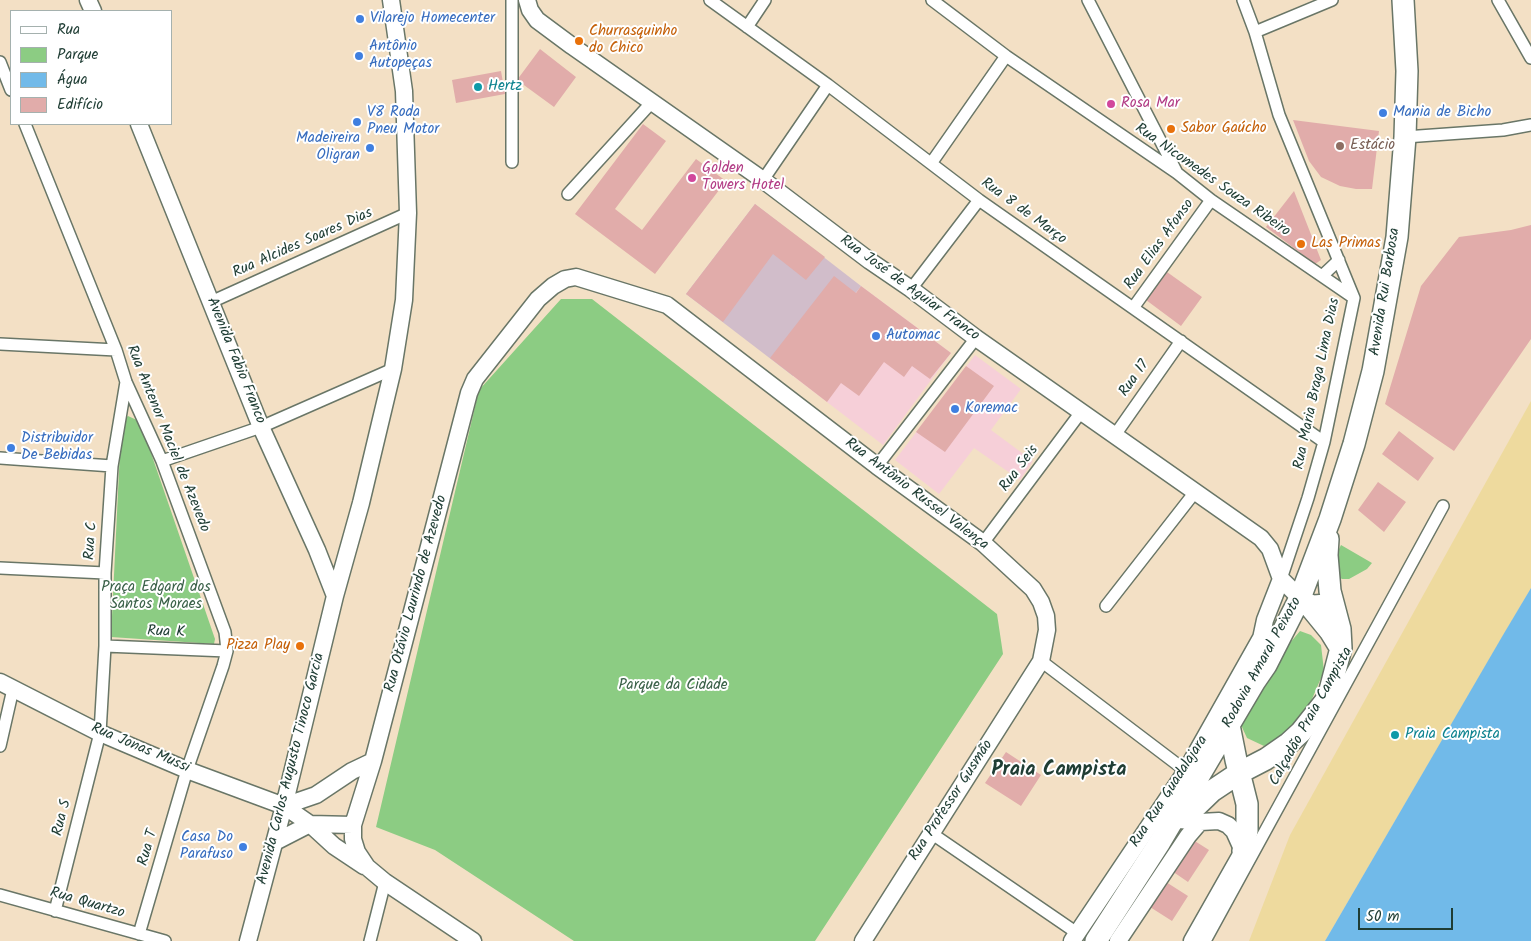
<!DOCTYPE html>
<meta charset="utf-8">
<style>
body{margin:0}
#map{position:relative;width:1531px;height:941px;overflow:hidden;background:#f3e0c5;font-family:Kalam,sans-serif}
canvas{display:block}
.legend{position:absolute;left:10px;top:10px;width:162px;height:115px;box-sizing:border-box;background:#fff;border:1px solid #a5b1ae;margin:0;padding:6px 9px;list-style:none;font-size:15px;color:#1f3d34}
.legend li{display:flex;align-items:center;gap:10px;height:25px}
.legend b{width:25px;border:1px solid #a5b1ae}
.scale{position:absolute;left:1358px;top:908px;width:95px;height:22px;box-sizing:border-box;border:2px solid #1f3d34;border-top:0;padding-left:6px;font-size:15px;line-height:18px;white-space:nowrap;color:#1f3d34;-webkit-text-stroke:4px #fff;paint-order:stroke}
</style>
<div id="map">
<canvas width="1531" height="941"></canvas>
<ul class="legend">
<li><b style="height:6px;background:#fff"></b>Rua</li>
<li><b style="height:14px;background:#8ccc83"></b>Parque</li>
<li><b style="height:14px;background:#71bae9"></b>Água</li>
<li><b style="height:14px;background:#e1acaa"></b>Edifício</li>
</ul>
<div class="scale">50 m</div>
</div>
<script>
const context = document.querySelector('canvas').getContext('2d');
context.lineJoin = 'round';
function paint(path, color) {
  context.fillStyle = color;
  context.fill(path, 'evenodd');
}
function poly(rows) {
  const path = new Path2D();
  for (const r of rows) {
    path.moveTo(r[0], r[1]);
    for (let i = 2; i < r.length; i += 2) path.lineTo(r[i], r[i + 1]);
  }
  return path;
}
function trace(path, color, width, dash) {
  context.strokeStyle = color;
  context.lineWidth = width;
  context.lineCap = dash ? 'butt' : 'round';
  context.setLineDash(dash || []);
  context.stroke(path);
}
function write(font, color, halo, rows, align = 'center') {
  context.font = font + ' Kalam,sans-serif';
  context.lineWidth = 4;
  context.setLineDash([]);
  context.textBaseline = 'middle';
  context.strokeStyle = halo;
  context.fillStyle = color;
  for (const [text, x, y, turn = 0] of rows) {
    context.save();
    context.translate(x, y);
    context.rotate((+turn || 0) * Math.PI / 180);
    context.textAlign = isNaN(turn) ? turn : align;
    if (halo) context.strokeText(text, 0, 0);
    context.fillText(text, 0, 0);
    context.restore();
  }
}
const built = poly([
 [861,286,951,353,883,445,793,376],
 [975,355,1021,389,991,430,1033,461,1020,480,974,448,939,494,895,460]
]);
const industrial = poly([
 [755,204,861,286,793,376,686,294]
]);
const green = poly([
 [561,299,592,299,997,614,1003,654,815,941,574,941,435,850,376,827,479,390],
 [128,416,139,421,141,424,215,639,214,644,111,637,121,430,123,420],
 [1341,545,1372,563,1367,569,1349,579,1342,579,1337,576,1336,555],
 [1300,631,1311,635,1321,645,1324,671,1309,706,1288,736,1264,746,1247,738,1241,725,1289,644]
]);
const sand = poly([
 [1531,401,1531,588,1325,941,1249,941,1290,835]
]);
const water = poly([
 [1531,588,1531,941,1325,941,1503,635]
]);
const building = poly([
 [540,49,576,77,554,107,517,80],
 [501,71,505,94,456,103,452,80],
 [1293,120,1379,131,1372,189,1356,189,1340,186,1321,177,1309,161],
 [643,124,666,141,615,209,642,230,696,159,726,181,655,274,575,214],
 [1294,191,1321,260,1315,264,1266,227],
 [755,204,825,257,806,280,773,254,723,322,686,294],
 [1531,225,1531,339,1454,451,1385,404,1421,286,1459,237,1511,230],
 [1167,272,1202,297,1181,326,1146,300],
 [834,276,856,293,861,286,951,353,930,379,912,366,904,377,884,362,859,396,841,383,827,402,770,358],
 [966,366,994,386,945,452,916,432],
 [1399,431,1434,458,1418,481,1382,454],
 [1378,482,1406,502,1384,532,1358,510],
 [1006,752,1041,775,1021,806,985,783],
 [1190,838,1209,850,1188,882,1169,869],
 [1166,882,1188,896,1172,921,1150,907]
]);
const street = poly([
 [512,0,512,162],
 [710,0,828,85,979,200,1324,442],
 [932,0,1006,56,1177,173,1211,200,1354,298],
 [1088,0,1176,171],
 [1243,0,1255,32,1279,115,1354,298,1324,442,1308,498,1281,579],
 [1498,0,1531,58],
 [747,27,765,0],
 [1255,32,1332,0],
 [0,62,11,90],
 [25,124,116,350,126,382,162,461,225,632,226,641,227,651,223,666,187,770,139,934],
 [1405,137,1503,130,1531,125],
 [932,162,1006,56],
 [763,180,828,85],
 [568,194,652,102],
 [1322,276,1339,260],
 [911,289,979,200],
 [211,302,408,213],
 [1133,308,1211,200],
 [0,344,116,350],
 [1115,435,1181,341],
 [0,458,112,466],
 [162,461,261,427,393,369],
 [877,466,976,338],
 [983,543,1081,412],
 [0,568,105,573],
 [1106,606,1195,492],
 [105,646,227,651],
 [1041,661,1186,771],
 [0,746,13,689],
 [931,833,1077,933],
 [0,895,165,941],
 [55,911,100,733,105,646,105,573,112,466,126,382],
 [370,941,385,882],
 [1205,941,1443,506]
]);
const secondary = poly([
 [88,0,93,11],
 [527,0,530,10,537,20,572,46,763,180,870,261,911,289,976,338,1261,538,1270,549,1281,579,1300,598,1308,604,1332,602],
 [139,124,261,427,317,550,335,596],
 [1259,648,1265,620,1281,579],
 [0,682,100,733,187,770,284,806,310,824,334,846,364,866],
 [284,806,316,795,352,771,373,761],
 [275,842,310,824,353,825],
 [248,941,284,806,335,596,361,503,393,369,404,300,408,213,404,91,391,0],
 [473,941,385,882,367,867,357,852,353,839,353,825,373,761,469,393,475,379,538,299,553,286,565,279,576,277,667,305,877,466,983,543,1033,589,1041,602,1046,616,1047,630,1041,661,863,941],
 [1072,941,1186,771,1261,638],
 [1118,941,1188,836,1200,822,1219,821,1228,825,1234,831,1243,851,1192,941]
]);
const highway = poly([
 [1308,604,1330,631,1338,644],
 [1229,725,1236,760,1247,804,1247,831,1243,851],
 [1184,818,1212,791,1239,773,1266,759,1289,743,1301,732,1328,698,1341,648,1340,629,1330,591,1327,555,1328,539],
 [1096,941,1160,842,1255,681,1266,665,1300,598,1330,519,1354,444,1373,371,1397,237,1405,137,1407,71,1403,0]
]);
const markers = [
 [360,19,5,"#3f7fe0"],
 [579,41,5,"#e8710a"],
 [359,56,5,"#3f7fe0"],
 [478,87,5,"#0f9aa8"],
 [1111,104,5,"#d1479c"],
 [1383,113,5,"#3f7fe0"],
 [357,122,5,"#3f7fe0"],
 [1171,129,5,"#e8710a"],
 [1340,146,5,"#8d6e63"],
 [370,148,5,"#3f7fe0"],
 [692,178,5,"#d1479c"],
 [1301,244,5,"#e8710a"],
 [876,336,5,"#3f7fe0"],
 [955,409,5,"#3f7fe0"],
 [11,448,5,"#3f7fe0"],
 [300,646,5,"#e8710a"],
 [1395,735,5,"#0f9aa8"],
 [243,847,5,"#3f7fe0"]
];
const shopNames = [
 ["Vilarejo Homecenter",370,19],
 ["Antônio",369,47],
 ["Autopeças",369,64],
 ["V8 Roda",367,113],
 ["Pneu Motor",367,130],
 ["Mania de Bicho",1393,113],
 ["Madeireira",360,139,"right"],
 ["Oligran",360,156,"right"],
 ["Automac",886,336],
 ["Koremac",965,409],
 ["Distribuidor",21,439],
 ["De Bebidas",21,456],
 ["Casa Do",233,838,"right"],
 ["Parafuso",233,855,"right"]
];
const foodNames = [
 ["Churrasquinho",589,32],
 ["do Chico",589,49],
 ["Sabor Gaúcho",1181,129],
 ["Las Primas",1311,244],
 ["Pizza Play",290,646,"right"]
];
const cultureNames = [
 ["Hertz",488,87],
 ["Praia Campista",1405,735]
];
const hotelNames = [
 ["Rosa Mar",1121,104],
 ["Golden",702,169],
 ["Towers Hotel",702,186]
];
const educationNames = [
 ["Estácio",1350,146]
];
const streetNames = [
 ["Rua Nicomedes Souza Ribeiro",1212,181,35],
 ["Rua 8 de Março",1023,212,36],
 ["Rua Alcides Soares Dias",303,244,-24],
 ["Rua Elias Afonso",1160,245,-54],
 ["Rua José de Aguiar Franco",909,289,36],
 ["Avenida Rui Barbosa",1386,292,-81],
 ["Avenida Fabio Franco",235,361,68],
 ["Rua 17",1135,379,-55],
 ["Rua Maria Braga Lima Dias",1318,384,-78],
 ["Rua Antenor Maciel de Azevedo",167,439,68],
 ["Rua Seis",1020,469,-53],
 ["Rua Antônio Russel Valença",916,495,37],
 ["Rua C",92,541,-86],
 ["Rua Otávio Laurindo de Azevedo",417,594,-75],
 ["Rua K",166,633,2],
 ["Rodovia Amaral Peixoto",1263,663,-61],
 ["Calçadão Praia Campista",1312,717,-61],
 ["Rua Jonas Mussi",140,749,23],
 ["Avenida Carlos Augusto Tinoco Garcia",292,769,-76],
 ["Rua Rua Guadalajara",1170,792,-57],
 ["Rua Professor Gusmão",952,801,-57],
 ["Rua S",63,818,-76],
 ["Rua T",149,848,-74],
 ["Rua Quartzo",87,904,16]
];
const parkNames = [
 ["Praça Edgard dos",156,588],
 ["Santos Moraes",156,605],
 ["Parque da Cidade",673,686]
];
const districtNames = [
 ["Praia Campista",1059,772]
];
paint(built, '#f6cfd8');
paint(industrial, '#d1bdca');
paint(green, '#8ccc83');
paint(sand, '#eeda9e');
paint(water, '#71bae9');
paint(building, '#e1acaa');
trace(street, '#697667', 14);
trace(secondary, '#697667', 19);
trace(highway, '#697667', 24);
trace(street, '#fff', 11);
trace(secondary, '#fff', 16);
trace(highway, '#fff', 21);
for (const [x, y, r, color] of markers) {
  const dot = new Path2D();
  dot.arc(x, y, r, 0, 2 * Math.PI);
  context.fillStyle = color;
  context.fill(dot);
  trace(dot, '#fff', 2);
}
write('15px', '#366cbe', '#fff', shopNames, 'left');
write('15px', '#c56008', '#fff', foodNames, 'left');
write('15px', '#0d838f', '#fff', cultureNames, 'left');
write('15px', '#b23c85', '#fff', hotelNames, 'left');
write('15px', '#785e54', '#fff', educationNames, 'left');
write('15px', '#1f3d34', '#fff', streetNames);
write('15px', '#3a6148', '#fff', parkNames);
write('bold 20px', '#1f3d34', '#fff', districtNames);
</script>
